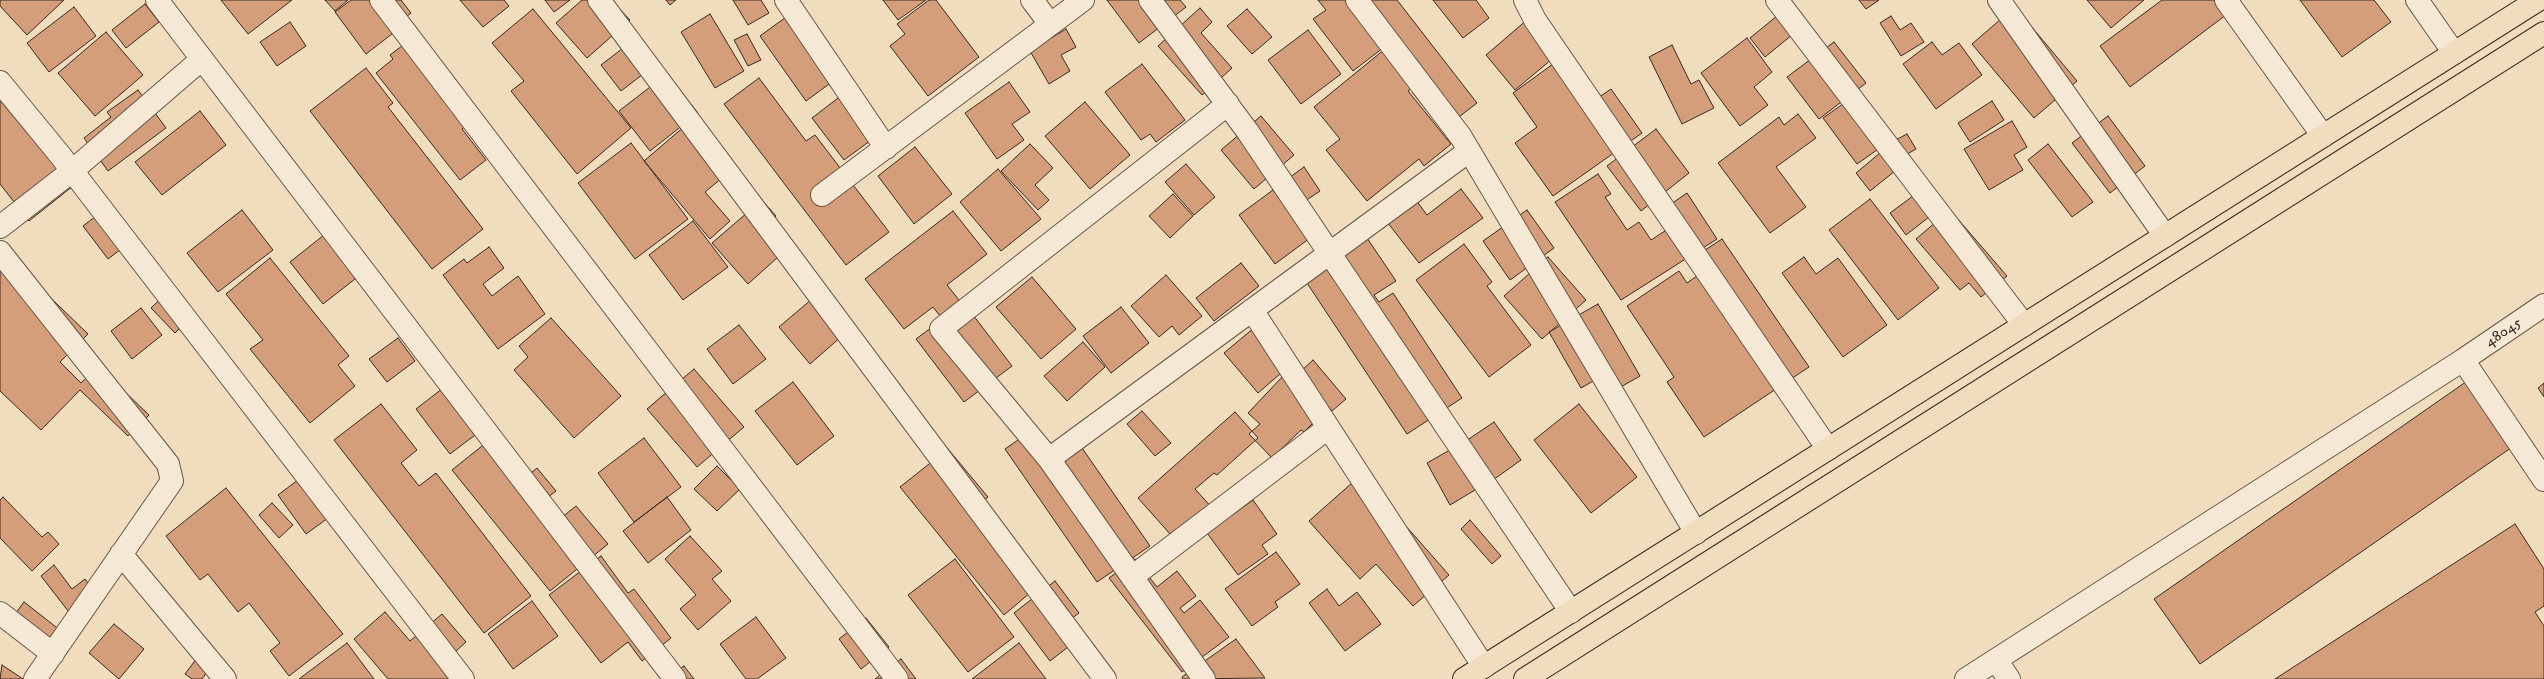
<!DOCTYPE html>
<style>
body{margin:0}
canvas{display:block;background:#f0ddbe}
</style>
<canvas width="2544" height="679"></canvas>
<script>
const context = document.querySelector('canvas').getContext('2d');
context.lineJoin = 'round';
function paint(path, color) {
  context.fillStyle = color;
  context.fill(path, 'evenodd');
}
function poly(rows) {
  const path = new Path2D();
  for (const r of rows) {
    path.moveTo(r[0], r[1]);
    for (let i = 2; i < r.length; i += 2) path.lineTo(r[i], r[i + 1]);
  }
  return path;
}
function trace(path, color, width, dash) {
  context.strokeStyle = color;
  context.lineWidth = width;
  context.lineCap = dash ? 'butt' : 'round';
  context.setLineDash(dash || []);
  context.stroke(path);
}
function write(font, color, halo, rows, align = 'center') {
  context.font = font + ' "IM FELL DW Pica",serif';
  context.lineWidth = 3;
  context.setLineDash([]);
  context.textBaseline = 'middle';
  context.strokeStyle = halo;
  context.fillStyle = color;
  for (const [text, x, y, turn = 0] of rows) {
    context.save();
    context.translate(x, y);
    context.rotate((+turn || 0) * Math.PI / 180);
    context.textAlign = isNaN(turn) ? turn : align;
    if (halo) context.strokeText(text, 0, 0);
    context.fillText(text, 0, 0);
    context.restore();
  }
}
const building = poly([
 [0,0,64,0,27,35,0,6,0,0],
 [221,0,292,0,248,34,221,0],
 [325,0,348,0,335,11,325,0],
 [351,0,401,0,411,13,398,23,401,27,366,54,335,12,351,0],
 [460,0,504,0,509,6,483,27,460,0],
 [545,0,570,0,554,12,545,0],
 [582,0,588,0,600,14,613,2,630,20,587,58,556,23,582,0],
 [666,0,676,0,670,5,666,0],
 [733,0,761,0,769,13,748,25,733,0],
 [883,0,926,0,898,20,883,0],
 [929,0,936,0,979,57,928,96,890,46,905,34,897,24,929,0],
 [1107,0,1180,0,1186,7,1139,43,1107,0],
 [1318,0,1397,0,1477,103,1442,130,1412,92,1424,82,1392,41,1353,71,1313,19,1326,10,1318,0],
 [1433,0,1476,0,1489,18,1463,38,1433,0],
 [1859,0,1879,0,1866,9,1859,0],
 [2087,0,2144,0,2111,28,2087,0],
 [2162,0,2214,0,2226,15,2130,87,2100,46,2162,0],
 [2300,0,2374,0,2391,22,2342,57,2300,0],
 [145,4,159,22,126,48,112,30,145,4],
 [74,7,96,36,49,72,27,43,74,7],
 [2015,7,2077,81,2034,118,1972,44,2015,7],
 [1200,8,1212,22,1201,33,1232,68,1202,95,1158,46,1200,8],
 [533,9,631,128,577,174,511,91,524,81,492,43,533,9],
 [1247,9,1272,37,1252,54,1227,26,1247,9],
 [793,12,840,76,806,101,760,36,793,12],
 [710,14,744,71,715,88,681,32,710,14],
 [1777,16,1792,35,1765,57,1750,38,1777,16],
 [1891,16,1900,30,1911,23,1924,42,1901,56,1880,23,1891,16],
 [1528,19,1558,54,1515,90,1486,55,1528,19],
 [290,22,306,46,277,66,260,42,290,22],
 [1066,29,1076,47,1061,55,1070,71,1049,84,1030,51,1066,29],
 [1308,30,1341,74,1301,104,1268,60,1308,30],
 [106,32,143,75,95,116,58,73,106,32],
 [747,34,761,60,748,66,734,40,747,34],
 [1747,38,1772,72,1754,87,1768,105,1740,126,1701,73,1747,38],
 [631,42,651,68,621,91,601,65,631,42],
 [1834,42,1866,83,1819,119,1787,77,1834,42],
 [1932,42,1942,55,1959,43,1982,75,1936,109,1903,64,1932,42],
 [406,43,480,115,462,129,486,160,460,180,376,73,393,59,390,55,406,43],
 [1391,44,1421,81,1408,91,1451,144,1424,166,1419,159,1367,201,1326,150,1340,139,1314,107,1391,44],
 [1672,45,1691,84,1699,80,1714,108,1682,124,1649,57,1672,45],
 [1564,56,1595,100,1611,89,1642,133,1553,196,1515,143,1537,127,1513,93,1564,56],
 [1142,64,1185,120,1156,142,1150,134,1141,140,1105,92,1142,64],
 [366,68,393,103,388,107,483,229,432,269,310,111,366,68],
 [667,74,698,113,650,151,619,111,667,74],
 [759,78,806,141,815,135,889,232,846,265,724,104,759,78],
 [1009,82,1030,112,1012,124,1024,140,997,159,965,113,1009,82],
 [0,84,78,182,29,221,0,184,0,84],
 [138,90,166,128,108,171,84,138,111,117,107,112,138,90],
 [842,95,874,138,844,160,812,118,842,95],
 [1850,99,1884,145,1857,164,1823,118,1850,99],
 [1992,101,2004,120,1970,142,1958,123,1992,101],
 [1085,102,1130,155,1090,189,1045,136,1085,102],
 [200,111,226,145,162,195,135,162,200,111],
 [1798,114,1816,138,1776,167,1806,207,1770,233,1718,163,1779,117,1784,125,1798,114],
 [1261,116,1294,155,1254,189,1221,150,1261,116],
 [2108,116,2145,166,2110,193,2072,143,2108,116],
 [693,119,734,168,705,192,730,221,710,239,644,161,693,119],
 [2012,121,2027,147,2014,155,2023,170,1989,190,1964,149,2012,121],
 [1656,129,1689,173,1641,211,1607,166,1656,129],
 [1907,134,1916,149,1895,161,1886,145,1907,134],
 [631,143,688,219,635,259,578,183,631,143],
 [1030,144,1053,168,1035,185,1049,200,1038,210,1001,171,1030,144],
 [2048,144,2093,202,2072,217,2028,160,2048,144],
 [915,147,952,194,914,224,878,176,915,147],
 [1880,153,1895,171,1870,191,1856,173,1880,153],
 [1186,164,1215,197,1194,215,1165,182,1186,164],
 [1304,167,1320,191,1302,203,1286,180,1304,167],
 [998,169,1041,219,1001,251,960,202,998,169],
 [1598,174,1611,194,1605,197,1627,230,1639,222,1651,240,1668,229,1658,213,1687,193,1717,239,1621,300,1555,202,1598,174],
 [1461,189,1483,218,1419,263,1384,218,1413,196,1427,215,1461,189],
 [1273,190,1310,238,1275,264,1239,215,1273,190],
 [1173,194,1193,216,1170,238,1149,216,1173,194],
 [1913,196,1929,217,1906,235,1890,213,1913,196],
 [1870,199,1939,288,1898,320,1829,230,1870,199],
 [762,200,776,216,766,225,787,249,748,284,712,243,762,200],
 [104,210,129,243,108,259,83,226,104,210],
 [242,210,273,250,218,292,187,253,242,210],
 [1527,210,1554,248,1510,280,1483,241,1527,210],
 [1950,210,2007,276,1981,297,1969,283,1960,290,1916,239,1950,210],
 [953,211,987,254,947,285,967,310,947,325,933,307,904,329,865,279,953,211],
 [693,221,728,267,683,300,649,255,693,221],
 [339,223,373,265,323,304,290,262,339,223],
 [1365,235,1396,281,1374,295,1379,302,1393,293,1462,398,1407,434,1303,277,1365,235],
 [1722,239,1809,367,1704,437,1667,382,1674,377,1627,306,1679,271,1687,283,1711,266,1702,252,1722,239],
 [1464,244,1492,282,1487,286,1531,345,1489,377,1416,280,1464,244],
 [489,247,504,268,483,284,492,296,518,276,545,314,498,349,443,275,464,259,467,263,489,247],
 [0,249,88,334,60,362,81,383,98,366,149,415,128,436,80,390,41,430,0,391,0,249],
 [1548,257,1586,300,1542,339,1504,296,1548,257],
 [1804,257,1816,274,1838,258,1887,325,1843,357,1782,273,1804,257],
 [270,258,349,356,338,365,355,386,310,423,250,349,263,340,226,294,270,258],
 [1241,263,1259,286,1214,321,1196,298,1241,263],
 [1166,275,1202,316,1179,335,1172,326,1159,337,1131,306,1166,275],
 [1032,277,1076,329,1041,359,996,307,1032,277],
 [171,289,195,313,175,333,151,308,171,289],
 [819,293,850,329,810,364,779,327,819,293],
 [1598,304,1640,376,1605,396,1595,380,1581,388,1549,332,1598,304],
 [1121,307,1149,343,1111,373,1083,336,1121,307],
 [141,308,162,335,132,359,111,331,141,308],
 [973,315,1012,366,964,402,916,339,939,322,973,315],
 [551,318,621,396,574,438,514,370,528,357,519,346,551,318],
 [1261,322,1295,361,1258,393,1224,353,1261,322],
 [739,325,766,359,733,384,707,349,739,325],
 [398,338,415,361,387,382,369,359,398,338],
 [1083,342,1105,367,1067,401,1044,376,1083,342],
 [1313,360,1346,399,1332,411,1299,373,1313,360],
 [694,369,744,427,697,467,647,409,694,369],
 [1285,374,1323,413,1304,432,1301,430,1272,458,1249,434,1260,424,1248,413,1285,374],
 [2473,377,2518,443,2200,664,2154,599,2473,377],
 [456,378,491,423,450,454,416,409,456,378],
 [793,382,834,436,797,465,755,411,793,382],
 [2544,383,2544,397,2538,388,2544,383],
 [381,404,417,450,401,463,419,486,436,473,531,596,484,633,334,440,381,404],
 [1579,404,1637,477,1591,513,1534,440,1579,404],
 [1142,411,1171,443,1155,456,1127,424,1142,411],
 [1235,412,1258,438,1217,475,1214,473,1195,489,1214,510,1178,543,1138,498,1235,412],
 [1494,422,1521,460,1493,480,1466,441,1494,422],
 [1037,427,1062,462,1082,448,1150,546,1097,582,1005,449,1037,427],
 [492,438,525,478,537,468,556,491,535,507,551,526,576,506,608,544,550,591,452,470,492,438],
 [644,438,681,487,634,522,598,473,644,438],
 [1462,443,1485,484,1450,505,1427,463,1462,443],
 [948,449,988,497,975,508,1038,586,1004,615,900,487,948,449],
 [717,466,740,489,717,511,694,489,717,466],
 [310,471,339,510,306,534,278,495,310,471],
 [1361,475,1449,575,1413,606,1376,564,1360,579,1309,521,1361,475],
 [226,488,343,634,289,676,270,651,280,643,249,603,238,612,208,574,200,580,166,536,226,488],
 [3,497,42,537,48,532,59,544,32,571,0,538,0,500,3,497],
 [667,497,691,530,648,563,623,531,667,497],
 [1253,500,1277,534,1262,545,1268,554,1238,575,1207,533,1253,500],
 [272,503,293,525,279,538,259,515,272,503],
 [1470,520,1501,556,1492,564,1461,529,1470,520],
 [2515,524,2544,569,2544,606,2535,612,2544,626,2544,679,2275,679,2515,524],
 [690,536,722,571,712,579,731,601,698,630,680,609,696,595,665,559,690,536],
 [1276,552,1300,584,1275,602,1278,607,1252,626,1225,589,1276,552],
 [601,556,628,593,634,589,671,638,642,661,628,642,601,663,549,595,601,556],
 [955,559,1014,637,968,672,908,595,955,559],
 [1135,559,1157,587,1177,571,1196,596,1180,608,1184,613,1200,600,1229,637,1182,672,1109,578,1135,559],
 [54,565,72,589,85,579,97,596,72,616,41,576,54,565],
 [1055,581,1079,613,1059,628,1072,644,1050,661,1014,613,1055,581],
 [1327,589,1339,606,1357,592,1381,624,1345,651,1309,603,1327,589],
 [532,601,558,636,513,669,488,634,532,601],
 [24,602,65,634,48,657,7,625,24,602],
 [385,612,410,641,442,614,466,642,455,652,472,672,464,679,388,679,354,639,385,612],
 [756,617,786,658,757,679,746,679,720,644,756,617],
 [866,618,889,647,861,669,839,639,866,618],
 [114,624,144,649,119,679,89,653,114,624],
 [1236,639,1265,678,1183,679,1182,677,1236,639],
 [347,643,374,679,299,679,347,643],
 [1019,643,1046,679,972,679,1019,643],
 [200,654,213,664,202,679,192,679,185,674,200,654],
 [901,659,916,679,875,679,901,659],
 [2,665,23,679,0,679,2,665],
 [684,666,694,679,667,679,684,666]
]);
const minor = poly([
 [157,0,675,679],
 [381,0,897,679],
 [599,0,1105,679],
 [786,0,886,148],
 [1032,0,1050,24],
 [1150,0,1248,132,1571,612],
 [1357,0,1461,137,1696,533],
 [1525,0,1535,20,1828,449],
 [1777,0,2024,325],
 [1999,0,2165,236],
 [2226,0,2323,136],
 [2417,0,2454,53],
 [0,82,60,155,463,679],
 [822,195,1083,0],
 [0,227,72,171,202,59],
 [0,252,168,464,172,481,35,679],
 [1252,310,1484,667],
 [2463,360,2544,480],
 [1049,459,1469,151],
 [121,554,225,679],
 [1132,577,1328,428],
 [0,613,53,654],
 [1996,660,2009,679],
 [1204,679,1049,459,941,329,1228,104],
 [1966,679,2463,360,2544,305]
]);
const major = poly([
 [1464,679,2538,0],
 [1525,679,2544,33]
]);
const streetNames = [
 ["48045",2504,333,-34]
];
paint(building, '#d49e7a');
trace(building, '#3a2921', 1);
trace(minor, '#685648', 24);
trace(major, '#3a2921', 24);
trace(minor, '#f5e9d5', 22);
trace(major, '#f0ddbe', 22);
write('15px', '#3a2921', '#f5e9d5', streetNames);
</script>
